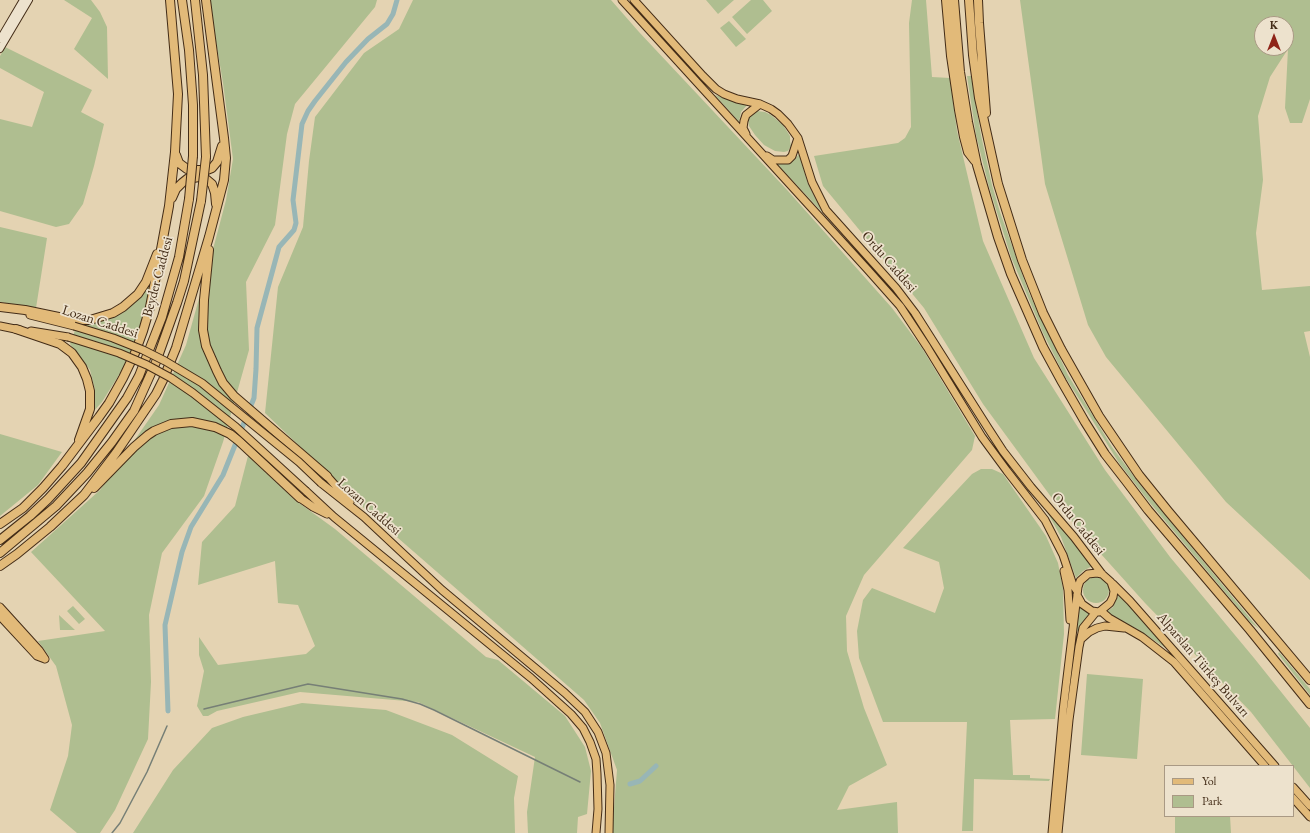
<!DOCTYPE html>
<meta charset="utf-8">
<style>
body{margin:0}
#map{position:relative;width:1310px;height:833px;overflow:hidden;background:#e4d3b2;font-family:"EB Garamond",serif}
canvas{display:block}
.legend{position:absolute;left:1164px;top:765px;width:130px;height:52px;box-sizing:border-box;background:#ede2cd;border:1px solid #a99984;margin:0;padding:5px 7px;list-style:none;font-size:12px;color:#432c17}
.legend li{display:flex;align-items:center;gap:8px;height:20px}
.legend b{width:20px;border:1px solid #a99984}
.north{position:absolute;left:1254px;top:16px;width:40px;height:40px;box-sizing:border-box;background:#ede2cd;border:1px solid #a99984;border-radius:50%;rotate:0deg;font-size:11px;font-weight:700;line-height:16px;text-align:center;color:#432c17}
.north::after{content:'';display:block;margin:auto;width:14px;height:18px;background:#8f2418;clip-path:polygon(50% 0,100% 100%,50% 72%,0 100%)}
</style>
<div id="map">
<canvas width="1310" height="833"></canvas>
<ul class="legend">
<li><b style="height:5px;background:#e2ba79"></b>Yol</li>
<li><b style="height:11px;background:#afbe90"></b>Park</li>
</ul>
<div class="north">K</div>
</div>
<script>
const context = document.querySelector('canvas').getContext('2d');
context.lineJoin = 'round';
function paint(path, color) {
  context.fillStyle = color;
  context.fill(path, 'evenodd');
}
function poly(rows) {
  const path = new Path2D();
  for (const r of rows) {
    if (r.length === 3) {
      path.moveTo(r[0] + r[2], r[1]);
      path.arc(r[0], r[1], r[2], 0, 2 * Math.PI);
      continue;
    }
    path.moveTo(r[0], r[1]);
    for (let i = 2; i < r.length; i += 2) path.lineTo(r[i], r[i + 1]);
  }
  return path;
}
function trace(path, color, width, dash) {
  context.strokeStyle = color;
  context.lineWidth = width;
  context.lineCap = dash ? 'butt' : 'round';
  context.setLineDash(dash || []);
  context.stroke(path);
}
function write(font, color, halo, rows, align = 'center') {
  context.font = font + ' "EB Garamond",serif';
  context.lineWidth = 3.5;
  context.setLineDash([]);
  context.textBaseline = 'middle';
  context.strokeStyle = halo;
  context.fillStyle = color;
  for (const [text, x, y, turn = 0] of rows) {
    context.save();
    context.translate(x, y);
    context.rotate((+turn || 0) * Math.PI / 180);
    context.textAlign = isNaN(turn) ? turn : align;
    if (halo) context.strokeText(text, 0, 0);
    context.fillText(text, 0, 0);
    context.restore();
  }
}
const green = poly([
 [64,0,91,0,100,12,107,27,108,79,74,49,92,18],
 [209,0,377,0,375,7,295,104,287,134,275,225,246,282,249,350,223,442,204,496,162,553,149,615,151,682,148,739,115,810,100,833,77,833,50,810,68,756,72,725,56,666,38,641,105,631,31,552,100,490,159,405,186,345,216,238,226,200,233,159,223,83],
 [413,0,611,0,639,32,788,191,892,308,922,348,975,436,972,450,864,575,846,616,847,651,864,708,887,765,849,786,837,810,897,802,898,833,612,833,617,770,600,723,584,700,367,511,265,413,278,287,303,227,309,161,315,117,364,53,399,29],
 [706,0,734,0,718,14],
 [751,0,763,0,772,11,747,34,732,17],
 [912,0,926,0,932,77,950,78,957,131,983,241,1034,358,1105,470,1170,557,1254,658,1310,728,1310,788,1251,712,1145,603,1057,505,983,404,924,308,823,186,814,156,898,143,905,138,911,127,909,23],
 [1020,0,1310,0,1310,99,1302,123,1290,123,1285,108,1288,49,1270,77,1258,116,1263,180,1256,233,1262,290,1310,286,1310,331,1304,332,1310,357,1310,580,1226,502,1106,357,1088,325,1045,184],
 [1262,24,1286,24,1286,48,1262,48],
 [729,21,746,39,736,47,720,28],
 [5,47,92,90,81,112,104,124,94,166,83,204,69,224,56,227,0,211,0,119,32,127,44,92,0,68,0,56],
 [967,76,971,76,981,135,992,185,1000,212,1029,293,1068,375,1112,447,1138,482,1259,629,1250,622,1150,503,1119,463,1064,375,1043,333,1011,257,989,187,976,135],
 [715,95,748,104,741,112,739,122],
 [757,111,765,112,771,115,783,125,790,136,790,141,791,146,788,151,784,152,775,151,764,145,755,135,749,126,748,118],
 [799,154,808,184,822,212,776,163,786,163,794,160],
 [0,227,47,238,36,308,0,302],
 [151,281,145,311,138,336,122,370,102,402,93,412,95,390,90,370,70,344,78,322,115,316,128,309,139,298],
 [0,434,62,452,38,485,0,516],
 [248,456,295,500,335,529,486,657,498,660,565,716,585,747,591,771,587,814,578,817,577,833,528,833,527,812,535,757,418,702,300,692,217,711,208,716,203,716,197,706,204,671,199,655,199,637,218,665,306,654,315,646,298,605,278,603,275,561,198,585,202,542,235,506],
 [981,469,992,469,1003,474,1046,536,1058,563,1063,589,1064,634,1055,719,1010,720,1013,775,1030,775,1030,778,1050,779,1049,781,974,779,973,831,962,831,967,722,883,722,859,658,857,631,863,600,872,588,935,613,944,588,939,562,903,548,972,474],
 [1046,510,1094,565,1083,571,1076,578,1061,537],
 [1096,590,13],
 [1119,594,1168,649,1164,647,1137,629,1105,613,1113,607],
 [1078,605,1084,610,1092,614,1076,633],
 [73,606,85,619,79,624,67,611],
 [59,615,75,630,60,630],
 [1279,652,1310,689,1310,695,1278,654],
 [1087,674,1143,679,1137,759,1081,755],
 [302,703,386,710,452,735,518,776,514,798,515,833,133,833,173,770,212,728,243,717],
 [1175,816,1230,816,1231,833,1175,833]
]);
const stream = poly([
 [204,709,308,684,402,699,420,704,434,710,580,782],
 [112,833,120,823,147,772,167,726]
]);
const canal = poly([
 [168,711,165,625,182,552,191,527,223,475,254,398,256,369,257,328,279,247,294,230,296,223,293,200,302,124,308,111,315,101,346,62,368,39,387,24,393,14,397,0],
 [630,784,640,781,656,766]
]);
const secondary = poly([
 [0,39,23,0],
 [0,49,29,0]
]);
const primary = poly([
 [622,0,868,270,900,306,927,347,982,437,1007,471,1045,520,1063,555,1073,585,1077,591],
 [634,0,703,76,716,89,724,94,737,99,760,104,771,109,778,114,788,124,798,138,812,182,826,210,896,288,915,313,988,428,1003,451,1031,487,1074,537,1102,574,1111,582,1114,591,1113,597,1110,603,1099,612,1092,611,1082,604,1077,595],
 [746,134,743,128,744,121,746,115,760,104],
 [767,156,773,160,788,160,792,156,798,138],
 [30,315,74,326],
 [0,326,20,330],
 [31,331,68,337],
 [327,476,350,502],
 [321,483,364,517,442,590,565,693,585,712,598,732,606,753,610,785,609,833],
 [306,491,334,517,531,678,571,714,583,728,590,742,596,759,597,774,598,809,596,833],
 [300,498,313,507,327,514],
 [1064,571,1068,590,1070,620],
 [1113,584,1130,601,1275,766],
 [0,607,39,650,45,659],
 [1101,611,1109,618,1142,637,1174,662,1265,766],
 [0,616,37,656,45,659],
 [1081,639,1089,632,1097,628,1105,626,1124,628],
 [1293,787,1310,806],
 [1293,798,1310,817],
 [1052,833,1063,711,1078,587,1080,581,1088,574,1097,573,1102,574],
 [1058,833,1069,720,1079,647,1083,628,1096,612]
]);
const trunk = poly([
 [182,0,189,50,193,105,193,156],
 [195,0,203,75,206,157],
 [176,155,179,163,187,169,193,170,207,170,212,168,217,162,222,146],
 [172,198,176,189,182,183,187,179,199,177,206,179,212,184,215,193,216,204],
 [209,250,204,300,203,330,206,346,217,371,223,383,234,396,327,476],
 [0,307,25,310,73,320,90,320,113,313,123,307,138,294,146,282,157,254],
 [16,329,60,344,72,353,82,367,87,379,90,391,90,409,79,440],
 [94,488,134,447,148,435,154,431,171,424,192,422,215,427,230,434,239,441,300,498],
 [0,524,23,508,43,488,62,466,99,417,109,403,123,378,135,353,143,331,150,307,157,271,169,206,175,152,178,94,170,0],
 [0,540,30,516,48,499,81,463,127,398,139,376,162,317,179,257,189,199],
 [0,553,56,506,87,473,112,442,134,411,156,362,177,303,184,281,201,201],
 [0,566,17,554,50,527,84,495,116,453,156,394,163,380,176,348,209,237,224,180,226,158,224,138,206,0]
]);
const motorway = poly([
 [946,0,951,56,959,110,964,137,968,152,975,161],
 [954,0,960,72,968,122,977,165,998,237,1011,274,1043,347,1062,382,1085,422,1105,454,1126,481,1148,510,1250,630,1310,704],
 [969,0,973,55,979,98,998,184,1022,260,1043,313,1061,349,1099,416,1139,475,1168,511,1310,680],
 [978,0,979,23,986,113]
]);
const primaryBridge = poly([
 [74,326,113,338,143,350,165,361,202,383,299,462,321,483],
 [68,337,119,353,147,365,171,378,193,393,236,427,306,491]
]);
const trunkBridge = poly([
 [189,199,193,156],
 [201,201,206,157]
]);
const streetNames = [
 ["Ordu Caddesi",889,262,49],
 ["Beyder Caddesi",158,277,-75],
 ["Lozan Caddesi",100,322,18],
 ["Lozan Caddesi",369,507,41],
 ["Ordu Caddesi",1078,524,51],
 ["Alparslan Türkeş Bulvarı",1203,665,49]
];
paint(green, '#afbe90');
trace(stream, '#767f76', 1.5);
trace(canal, '#98b6b6', 5);
trace(secondary, '#432c17', 8);
trace(primary, '#432c17', 9);
trace(trunk, '#432c17', 10);
trace(motorway, '#432c17', 10);
trace(secondary, '#ede2cd', 6);
trace(primary, '#e2ba79', 7);
trace(trunk, '#e2ba79', 8);
trace(motorway, '#e2ba79', 8);
trace(primaryBridge, '#432c17', 9, []);
trace(trunkBridge, '#432c17', 10, []);
trace(primaryBridge, '#e2ba79', 7);
trace(trunkBridge, '#e2ba79', 8);
write('14px', '#432c17', '#ede2cd', streetNames);
</script>
